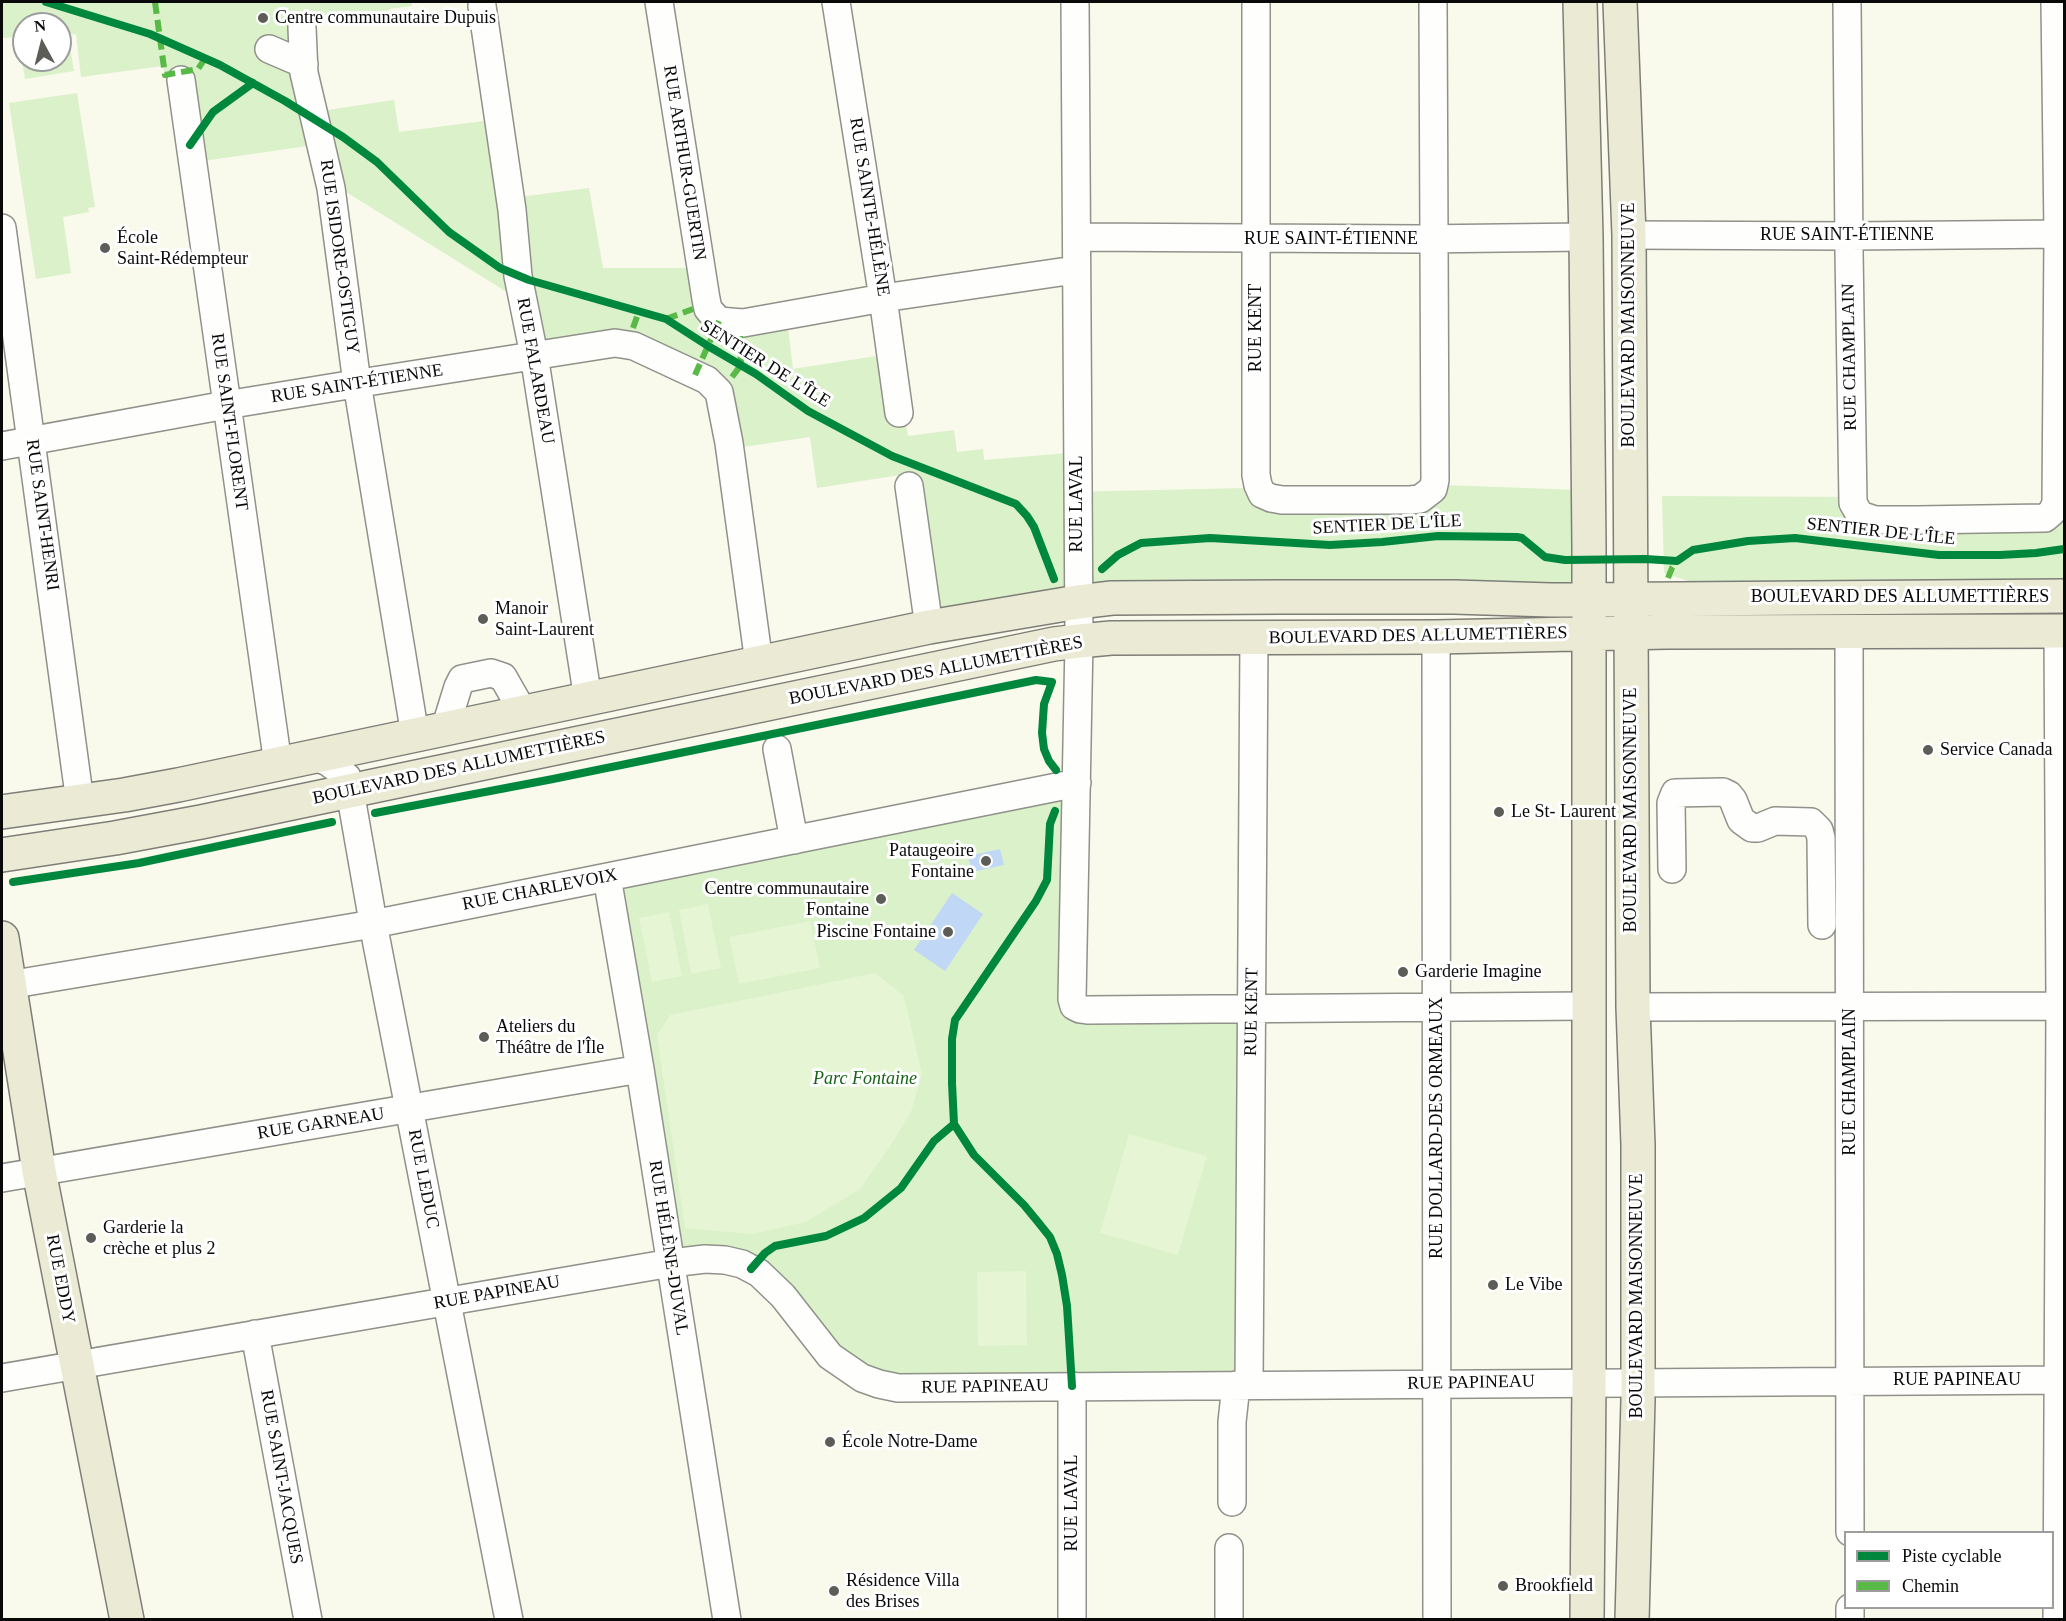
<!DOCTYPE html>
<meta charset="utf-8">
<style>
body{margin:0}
#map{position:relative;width:2066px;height:1621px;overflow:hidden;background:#f9f9ec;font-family:"Times New Roman",serif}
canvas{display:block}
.frame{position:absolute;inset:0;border:3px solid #090909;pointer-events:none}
.legend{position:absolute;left:1844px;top:1531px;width:210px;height:78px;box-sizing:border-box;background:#fff;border:2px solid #9d9d9d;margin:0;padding:8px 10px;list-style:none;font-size:18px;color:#090909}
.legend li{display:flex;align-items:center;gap:12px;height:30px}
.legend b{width:30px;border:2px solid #9d9d9d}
.north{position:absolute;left:12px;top:12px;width:60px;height:60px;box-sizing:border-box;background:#fff;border:2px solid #9d9d9d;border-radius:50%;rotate:353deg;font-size:16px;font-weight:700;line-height:24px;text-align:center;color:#090909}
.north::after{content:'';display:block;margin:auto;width:21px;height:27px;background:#5d5d58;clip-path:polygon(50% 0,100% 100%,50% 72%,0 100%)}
</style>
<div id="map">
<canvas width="2066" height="1621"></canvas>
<div class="frame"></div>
<ul class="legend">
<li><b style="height:8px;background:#00873e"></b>Piste cyclable</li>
<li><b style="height:8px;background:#58b947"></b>Chemin</li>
</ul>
<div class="north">N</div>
</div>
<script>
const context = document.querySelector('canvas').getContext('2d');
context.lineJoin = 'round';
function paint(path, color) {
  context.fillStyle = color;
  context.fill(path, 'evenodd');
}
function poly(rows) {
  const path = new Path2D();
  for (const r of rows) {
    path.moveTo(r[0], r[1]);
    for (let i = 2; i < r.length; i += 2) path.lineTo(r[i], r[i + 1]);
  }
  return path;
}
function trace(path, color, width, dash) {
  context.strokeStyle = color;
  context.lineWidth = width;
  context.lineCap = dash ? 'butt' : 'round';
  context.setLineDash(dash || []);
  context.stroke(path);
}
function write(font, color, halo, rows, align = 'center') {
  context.font = font + ' "Times New Roman",serif';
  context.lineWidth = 6;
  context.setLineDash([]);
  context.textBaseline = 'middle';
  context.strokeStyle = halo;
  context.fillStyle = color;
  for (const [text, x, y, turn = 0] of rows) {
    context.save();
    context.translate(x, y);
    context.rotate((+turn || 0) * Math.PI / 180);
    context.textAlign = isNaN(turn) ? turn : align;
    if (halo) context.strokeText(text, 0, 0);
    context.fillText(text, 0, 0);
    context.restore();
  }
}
const green = poly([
 [2,2,411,2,412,6,389,9,388,12,313,18,314,112,394,100,399,132,491,120,504,199,589,188,603,268,693,268,699,298,733,311,785,303,793,369,883,355,902,400,908,436,954,430,957,452,983,449,984,460,1068,453,1068,492,1245,488,1411,488,1417,484,1579,490,1579,588,920,616,900,475,817,488,810,437,723,450,713,389,625,335,525,344,518,299,322,177,316,146,307,146,203,161,180,80,166,82,163,66,81,77,76,34,60,35,60,24,24,24,24,37,2,38],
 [69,41,74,71,25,79,20,49,24,48,24,60,60,60,60,43],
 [77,93,95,207,88,208,89,212,63,217,71,273,36,279,9,103],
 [1662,496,1861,497,1867,509,2064,505,2064,590,1885,592,1688,581,1664,573],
 [1077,783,1072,999,1252,1008,1249,1385,879,1384,759,1273,671,1263,607,877]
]);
const pitch = poly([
 [708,904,721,968,691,974,679,910],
 [669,912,682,976,652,982,639,918],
 [810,921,820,968,739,984,729,937],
 [875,973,904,996,922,1074,911,1112,889,1148,860,1189,806,1222,752,1234,685,1228,657,1035,670,1015],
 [1129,1134,1207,1156,1178,1255,1100,1233],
 [1026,1271,1027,1345,978,1346,977,1272]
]);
const water = poly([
 [1000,849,1004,865,972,872,968,856],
 [952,893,983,914,945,971,914,950]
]);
const minor = poly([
 [659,2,706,299,708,309,719,321,743,323,883,298,1061,272,1076,271],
 [836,2,883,298,899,413],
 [1075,2,1079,641,1072,999,1074,1006,1080,1009,1087,1010,1588,1006],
 [1256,2,1256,475,1258,485,1262,494,1271,498,1282,500,1410,500,1420,499,1433,489,1435,480,1433,2],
 [1847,2,1849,251,1853,503,1860,515,1875,520,1918,520,2045,518,2052,512,2056,503,2058,234,2055,2],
 [482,6,512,210,518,276,534,355,588,699],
 [302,28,304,73,331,188,357,383,415,735],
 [269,49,304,64],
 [181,80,278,764],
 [2,228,80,802],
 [1629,235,1849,236,2064,234],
 [1077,237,1419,239,1586,237],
 [2,446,226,405,373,381,615,343,634,346,707,380,719,392,729,443,759,663],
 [909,486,929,627],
 [1849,631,1850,1532],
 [1436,637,1437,1620],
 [445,729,458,687,462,679,491,673,503,677,523,712],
 [777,749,794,840],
 [313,756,328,762,347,777,350,791,376,939,509,1620],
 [1672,869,1671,803,1675,793,1723,792,1729,795,1733,800,1741,820,1752,828,1758,828,1775,821,1811,822,1819,830,1821,838,1822,925],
 [607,877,640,1069,727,1620],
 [2,986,373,924,1077,783],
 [1633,1007,2064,1006],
 [2,1178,640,1069],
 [255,1334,308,1620],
 [2,1378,671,1263,705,1259,725,1260,742,1264,759,1273,783,1296,830,1356,862,1378,879,1384,898,1388,2064,1380],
 [1249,1385,1254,639],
 [1072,1386,1072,1620],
 [1232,1502,1232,1422,1236,1385],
 [1229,1548,1229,1620],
 [1850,1608,1850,1620],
 [2057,1620,2060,1006,2058,631]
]);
const major = poly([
 [1580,2,1586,237,1589,546,1589,1382,1587,1620],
 [1620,2,1629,235,1633,1007,1638,1145,1638,1400,1632,1620],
 [2,812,124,795,178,785,929,627,1078,602,1112,598,1281,597,1454,597,1551,600,2064,596],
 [2,855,115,838,201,822,1054,644,1079,641,1111,638,1436,637,1667,632,2064,631],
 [2,938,39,1171,127,1620]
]);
const quiet = poly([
 [155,2,165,75,198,69,206,57],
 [666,319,693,309],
 [633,328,639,311],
 [695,375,719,321],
 [732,377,741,365,740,336],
 [1668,578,1672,568,1677,561]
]);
const cycleway = poly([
 [46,2,150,34,220,65,285,101,343,137,377,162,449,232,500,268,529,280,666,319,708,346,756,374,808,411,892,456,1016,504,1027,516,1034,527,1054,579],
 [190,145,213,112,253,83],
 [1102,569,1118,555,1141,543,1210,538,1330,545,1382,542,1438,536,1517,537,1522,538,1545,557,1565,560,1645,559,1677,561,1693,550,1748,541,1795,538,1939,555,2000,555,2036,553,2064,549],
 [1055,811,1050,824,1047,880,1036,901,955,1020,952,1039,952,1083,954,1124,974,1155,1024,1205,1038,1222,1050,1237,1057,1254,1062,1275,1067,1306,1072,1386],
 [375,813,553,779,1036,680,1052,682,1044,704,1042,733,1044,749,1049,761,1056,770],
 [13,882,139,863,332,822],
 [751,1269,765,1253,775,1246,826,1236,864,1218,901,1188,934,1141,954,1124]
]);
const markers = [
 [263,18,6,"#5d5d58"],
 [105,248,6,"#5d5d58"],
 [483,619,6,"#5d5d58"],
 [1928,750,6,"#5d5d58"],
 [1499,812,6,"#5d5d58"],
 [986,861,6,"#5d5d58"],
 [881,899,6,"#5d5d58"],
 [948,932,6,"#5d5d58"],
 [1403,972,6,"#5d5d58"],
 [484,1037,6,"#5d5d58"],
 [91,1238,6,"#5d5d58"],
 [1493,1285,6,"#5d5d58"],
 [830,1442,6,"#5d5d58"],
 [1503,1586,6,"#5d5d58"],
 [834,1591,6,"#5d5d58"]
];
const poiNames = [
 ["Centre communautaire Dupuis",275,18],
 ["École",117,238],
 ["Saint-Rédempteur",117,259],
 ["Manoir",495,609],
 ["Saint-Laurent",495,630],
 ["Service Canada",1940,750],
 ["Le St- Laurent",1511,812],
 ["Pataugeoire",974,851,"right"],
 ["Fontaine",974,872,"right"],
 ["Centre communautaire",869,889,"right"],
 ["Fontaine",869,910,"right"],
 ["Piscine Fontaine",936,932,"right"],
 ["Garderie Imagine",1415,972],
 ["Ateliers du",496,1027],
 ["Théâtre de l'Île",496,1048],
 ["Garderie la",103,1228],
 ["crèche et plus 2",103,1249],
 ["Le Vibe",1505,1285],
 ["École Notre-Dame",842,1442],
 ["Résidence Villa",846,1581],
 ["des Brises",846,1602],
 ["Brookfield",1515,1586]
];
const streetNames = [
 ["RUE ARTHUR-GUERTIN",684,163,81],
 ["RUE SAINTE-HÉLÈNE",869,207,81],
 ["RUE SAINT-ÉTIENNE",1847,235],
 ["RUE SAINT-ÉTIENNE",1331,239],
 ["RUE ISIDORE-OSTIGUY",339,257,82],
 ["BOULEVARD MAISONNEUVE",1629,325,-90],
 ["RUE KENT",1256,328,-90],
 ["RUE CHAMPLAIN",1850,357,-91],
 ["SENTIER DE L'ÎLE",765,364,32],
 ["RUE FALARDEAU",535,371,80],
 ["RUE SAINT-ÉTIENNE",357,384,-9],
 ["RUE SAINT-FLORENT",229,422,82],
 ["RUE LAVAL",1077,504,-90],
 ["RUE SAINT-HENRI",42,515,82],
 ["SENTIER DE L'ÎLE",1387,525,-3],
 ["SENTIER DE L'ÎLE",1881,532,6],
 ["BOULEVARD DES ALLUMETTIÈRES",1900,597],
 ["BOULEVARD DES ALLUMETTIÈRES",1418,636,-1],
 ["BOULEVARD DES ALLUMETTIÈRES",936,671,-11],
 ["BOULEVARD DES ALLUMETTIÈRES",459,768,-12],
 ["BOULEVARD MAISONNEUVE",1631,810,-90],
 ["RUE CHARLEVOIX",540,890,-11],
 ["RUE KENT",1252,1012,-89],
 ["RUE CHAMPLAIN",1850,1082,-90],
 ["RUE GARNEAU",321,1124,-9],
 ["RUE DOLLARD-DES ORMEAUX",1437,1128,-90],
 ["RUE LEDUC",423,1179,79],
 ["RUE HÉLÈNE-DUVAL",668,1248,81],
 ["RUE EDDY",60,1279,79],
 ["RUE PAPINEAU",497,1293,-10],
 ["BOULEVARD MAISONNEUVE",1637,1296,-90],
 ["RUE PAPINEAU",1957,1380],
 ["RUE PAPINEAU",1471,1383,-1],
 ["RUE PAPINEAU",985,1387,-1],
 ["RUE SAINT-JACQUES",281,1477,80],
 ["RUE LAVAL",1072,1503,-90]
];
const parkNames = [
 ["Parc Fontaine",865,1079]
];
paint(green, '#daf1ca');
paint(pitch, '#e6f5d4');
paint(water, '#c0d8f6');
trace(minor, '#91918b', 30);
trace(major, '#7e7e78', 36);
trace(minor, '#fefefc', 27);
trace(major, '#ebebd5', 33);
trace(quiet, '#58b947', 6, [12, 6]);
trace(cycleway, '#00873e', 8);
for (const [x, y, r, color] of markers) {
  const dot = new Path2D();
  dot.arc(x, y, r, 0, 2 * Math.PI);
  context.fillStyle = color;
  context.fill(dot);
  trace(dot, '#fff', 2);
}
write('18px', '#090909', '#fff', poiNames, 'left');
write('18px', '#090909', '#fff', streetNames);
write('italic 18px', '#186318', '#fff', parkNames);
</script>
